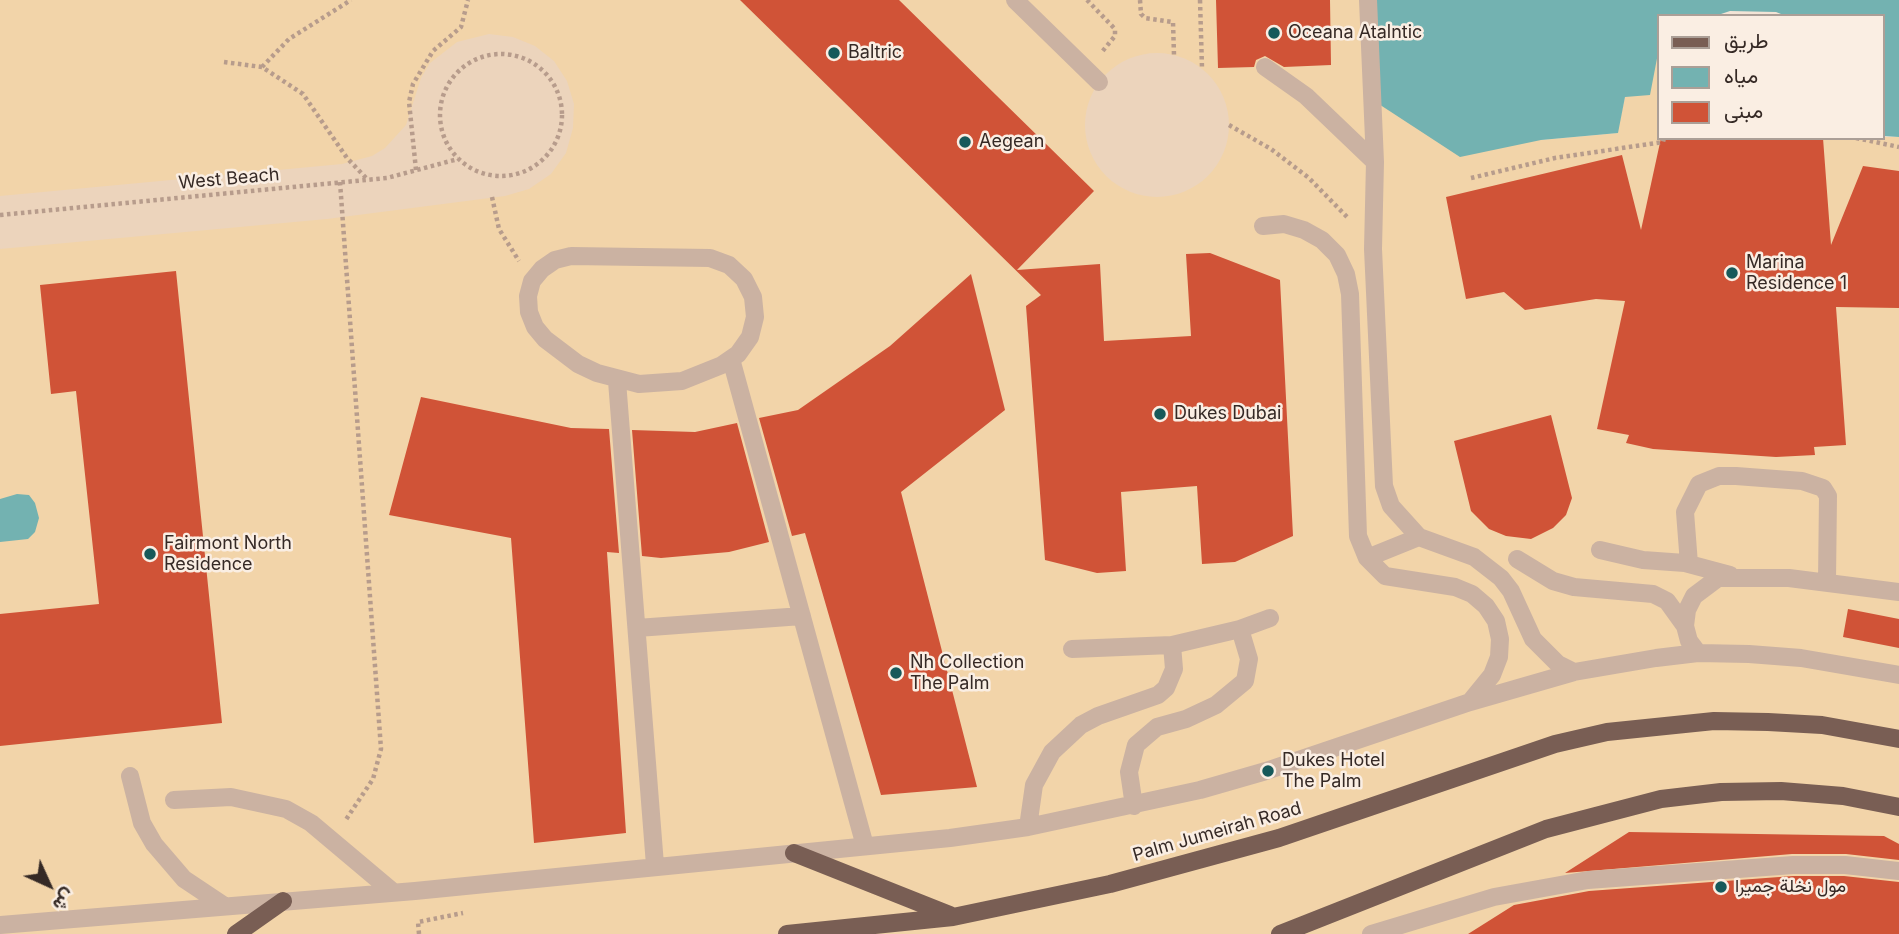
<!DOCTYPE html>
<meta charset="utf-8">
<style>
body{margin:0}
#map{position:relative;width:1899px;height:934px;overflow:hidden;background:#f3e4d6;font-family:Inter,Vazirmatn,sans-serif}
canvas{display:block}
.legend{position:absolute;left:1657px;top:14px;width:228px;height:126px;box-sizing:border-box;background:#faeee3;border:2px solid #ab9f97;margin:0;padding:9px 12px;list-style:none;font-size:21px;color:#352925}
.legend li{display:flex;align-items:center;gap:14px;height:35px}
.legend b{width:35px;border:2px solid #ab9f97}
.north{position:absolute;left:14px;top:850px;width:70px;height:70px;-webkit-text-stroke:5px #faeee3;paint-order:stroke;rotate:135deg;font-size:19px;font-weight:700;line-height:28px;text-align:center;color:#352925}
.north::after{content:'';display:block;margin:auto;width:24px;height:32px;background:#352925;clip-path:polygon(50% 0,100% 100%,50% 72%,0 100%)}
</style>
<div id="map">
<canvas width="1899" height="934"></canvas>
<ul class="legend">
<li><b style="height:9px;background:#795e54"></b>طريق</li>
<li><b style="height:19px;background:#73b2b1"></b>مياه</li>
<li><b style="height:19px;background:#d05337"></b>مبنى</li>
</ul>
<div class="north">ش</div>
</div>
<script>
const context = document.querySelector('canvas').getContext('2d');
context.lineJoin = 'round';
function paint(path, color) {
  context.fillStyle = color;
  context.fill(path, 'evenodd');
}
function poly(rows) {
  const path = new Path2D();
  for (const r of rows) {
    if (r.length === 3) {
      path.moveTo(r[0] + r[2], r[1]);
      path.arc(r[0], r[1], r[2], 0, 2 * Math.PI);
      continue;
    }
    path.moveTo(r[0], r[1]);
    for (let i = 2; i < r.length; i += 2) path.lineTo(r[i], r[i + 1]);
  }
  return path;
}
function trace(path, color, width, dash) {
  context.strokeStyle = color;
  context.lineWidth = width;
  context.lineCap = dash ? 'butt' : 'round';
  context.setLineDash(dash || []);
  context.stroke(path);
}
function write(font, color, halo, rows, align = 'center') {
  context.font = font + ' Inter,Vazirmatn,sans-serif';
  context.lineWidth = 5;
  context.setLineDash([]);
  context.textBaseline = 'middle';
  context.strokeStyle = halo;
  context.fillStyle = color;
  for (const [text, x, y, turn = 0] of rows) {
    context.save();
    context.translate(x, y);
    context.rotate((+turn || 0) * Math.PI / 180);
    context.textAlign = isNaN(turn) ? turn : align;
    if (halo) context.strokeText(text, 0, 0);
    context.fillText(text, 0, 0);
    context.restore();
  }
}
const sand = poly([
 [0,0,1362,0,1541,140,1617,133,1625,97,1659,48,1659,138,1899,137,1899,934,0,934]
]);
const plaza = poly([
 [489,34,513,37,535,46,554,61,567,81,574,104,573,128,566,153,551,174,529,189,505,196,327,219,0,249,0,196,342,164,372,156,385,148,406,125,421,78,430,63,457,42],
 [1157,125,72]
]);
const water = poly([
 [1362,0,1899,0,1899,137,1883,136,1883,16,1786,16,1776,12,1730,11,1715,16,1659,16,1659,48,1650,95,1625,97,1618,133,1541,140,1460,157,1365,95],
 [17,494,29,495,35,503,39,518,35,532,28,539,0,542,0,499]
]);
const building = poly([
 [740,0,899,0,1094,191,1017,270,1100,264,1104,341,1191,336,1186,254,1210,253,1280,280,1293,536,1235,562,1202,564,1197,486,1121,492,1126,571,1097,573,1045,560,1026,306,1041,295],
 [1216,0,1330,0,1331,65,1284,67,1265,56,1256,60,1254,67,1218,68],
 [1661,138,1823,138,1831,245,1863,166,1899,171,1899,308,1836,307,1846,445,1814,447,1815,455,1776,457,1653,449,1626,443,1629,435,1597,429,1625,301,1596,299,1525,310,1504,292,1466,299,1446,197,1622,155,1641,230],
 [176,271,222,723,0,746,0,614,99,604,76,391,51,394,40,285],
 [971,274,1005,410,901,492,977,787,881,795,805,533,792,536,759,418,798,410,890,346],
 [421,397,571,428,609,429,619,553,607,552,626,833,534,843,511,538,389,515],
 [1551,415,1572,498,1566,515,1553,528,1531,539,1506,536,1489,529,1471,511,1454,441],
 [737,423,769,542,729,552,661,558,642,556,632,430,695,432],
 [1848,609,1899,619,1899,648,1843,637],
 [1629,832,1884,836,1899,844,1899,860,1846,854,1792,854,1565,873],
 [1793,876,1844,876,1899,882,1899,934,1468,934,1514,905,1589,891]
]);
const path = poly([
 [1087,0,1115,29,1115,36,1101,53],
 [1140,0,1141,14,1145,18,1173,22,1174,55],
 [1200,0,1202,68],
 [501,115,61],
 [224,62,262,67,303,94,347,158,368,180],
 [262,67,289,39,351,0],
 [1229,125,1271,149,1309,178,1349,219],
 [1856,138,1899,147],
 [416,170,409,102,413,84,433,51,461,27,468,0],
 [1471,178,1555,158,1663,142,1664,138],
 [340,182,381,749,373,779,345,821],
 [492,197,499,229,519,261],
 [0,215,387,178,458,159],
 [419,934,418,922,463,913]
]);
const minor = poly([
 [1015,0,1099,82],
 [1368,0,1375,162,1373,249,1384,486,1391,506,1419,537,1474,557,1501,578,1511,591,1533,639,1558,664,1574,672],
 [1265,67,1306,96,1375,162],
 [1263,226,1284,224,1304,230,1322,240,1337,255,1346,274,1350,294,1358,536,1367,558,1385,576,1455,587,1472,594,1486,606,1496,621,1500,639,1499,657,1492,675,1470,702],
 [571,256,710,258,729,265,744,279,753,297,755,317,750,337,738,354,722,365,682,381,639,384,597,373,578,364,545,339,535,327,529,312,528,296,532,281,542,269,555,260,571,256],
 [731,359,865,846],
 [617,381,655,865],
 [1600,550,1643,560,1685,563,1730,575],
 [1367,558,1419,537],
 [1517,559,1553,581,1574,587,1653,594,1667,601,1685,626],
 [1689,564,1685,512,1699,484,1719,476,1736,476,1802,481,1823,488,1828,496,1827,581],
 [637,628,802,616],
 [1072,649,1172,645,1240,629,1270,618],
 [1698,653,1689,641,1685,626,1687,610,1694,596,1718,578,1789,578,1899,592],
 [130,776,142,823,154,844,184,879,223,905],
 [174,800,231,797,286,809,311,823,393,892],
 [1134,806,1129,772,1136,745,1157,727,1186,719,1216,705,1245,681,1249,659,1240,629],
 [1028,827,1034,785,1052,752,1081,725,1098,716,1158,695,1166,688,1174,669,1172,645],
 [0,925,415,891,950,838,1028,827,1200,790,1266,771,1470,702,1574,672,1656,658,1698,653,1749,654,1801,658,1899,675],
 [1371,934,1494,897,1588,880,1793,865,1845,865,1899,871]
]);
const major = poly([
 [794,853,950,915],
 [236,934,283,901],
 [787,934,953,917,1110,884,1279,838,1555,744,1607,732,1714,721,1768,722,1822,725,1899,739],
 [1280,934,1546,829,1661,799,1721,792,1781,791,1843,796,1899,807]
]);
const markers = [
 [1274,33,7,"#17595a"],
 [834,53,7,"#17595a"],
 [965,142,7,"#17595a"],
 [1732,273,7,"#17595a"],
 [1160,414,7,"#17595a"],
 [150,554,7,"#17595a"],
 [896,673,7,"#17595a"],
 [1268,771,7,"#17595a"],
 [1721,887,7,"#17595a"]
];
const poiNames = [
 ["Oceana Atalntic",1288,33],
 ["Baltric",848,53],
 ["Aegean",979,142],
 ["Marina",1746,263],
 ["Residence 1",1746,284],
 ["Dukes Dubai",1174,414],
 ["Fairmont North",164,544],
 ["Residence",164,565],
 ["Nh Collection",910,663],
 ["The Palm",910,684],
 ["Dukes Hotel",1282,761],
 ["The Palm",1282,782],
 ["مول نخلة جميرا",1735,887]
];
const streetNames = [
 ["West Beach",229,179,-5],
 ["Palm Jumeirah Road",1217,832,-16]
];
paint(sand, '#f2d4a9');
paint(plaza, '#ecd4bc');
paint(water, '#73b2b1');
paint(building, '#d05337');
trace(path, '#b79c8c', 4.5, [3.5, 3.5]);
trace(minor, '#cbb2a2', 18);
trace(major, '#795e54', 18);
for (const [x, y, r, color] of markers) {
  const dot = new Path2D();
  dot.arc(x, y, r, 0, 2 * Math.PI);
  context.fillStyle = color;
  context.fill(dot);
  trace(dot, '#faeee3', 2.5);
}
write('18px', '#352925', '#faeee3', poiNames, 'left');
write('18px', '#352925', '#faeee3', streetNames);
</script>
